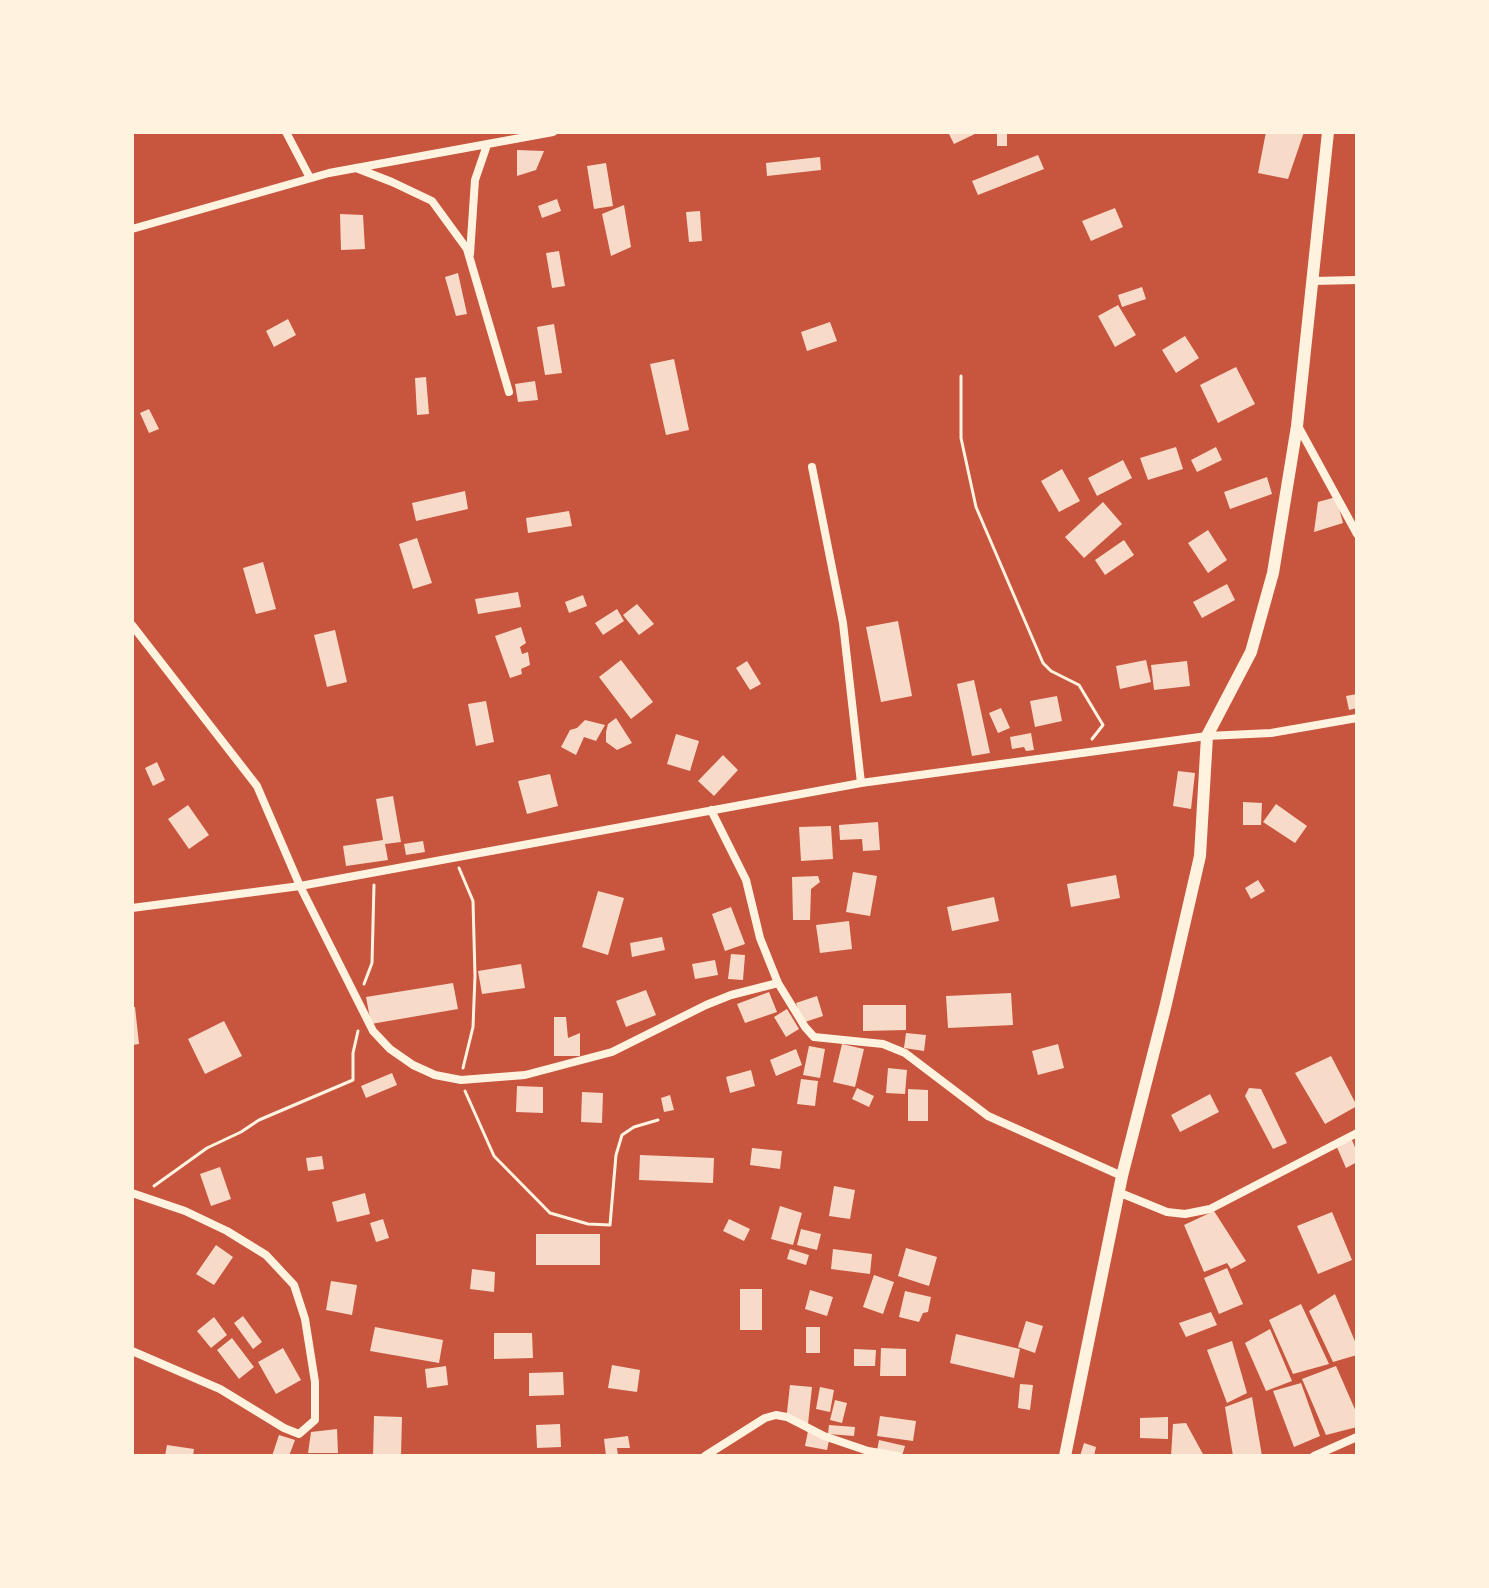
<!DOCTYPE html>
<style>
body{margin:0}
#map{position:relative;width:1489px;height:1588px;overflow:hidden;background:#c8553d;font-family:Karla,sans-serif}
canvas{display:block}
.frame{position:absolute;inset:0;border:134px solid #fff3e0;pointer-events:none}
</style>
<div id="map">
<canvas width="1489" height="1588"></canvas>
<div class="frame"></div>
</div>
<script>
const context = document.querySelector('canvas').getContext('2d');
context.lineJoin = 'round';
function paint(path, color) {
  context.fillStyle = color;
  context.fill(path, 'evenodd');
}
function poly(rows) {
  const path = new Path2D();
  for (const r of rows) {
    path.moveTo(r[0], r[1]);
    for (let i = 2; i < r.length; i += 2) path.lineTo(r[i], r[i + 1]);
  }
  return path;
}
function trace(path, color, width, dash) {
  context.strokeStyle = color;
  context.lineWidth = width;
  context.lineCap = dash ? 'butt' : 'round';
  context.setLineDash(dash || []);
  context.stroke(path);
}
const building = poly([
 [948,132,979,132,954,144],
 [997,132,1007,132,1007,146,997,146],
 [1266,132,1304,132,1288,179,1258,173],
 [517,150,544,151,536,170,517,176],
 [1038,155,1044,169,978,195,972,181],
 [820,157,821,170,767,176,766,163],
 [606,163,613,206,594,209,587,166],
 [557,199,561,211,542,218,538,206],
 [624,205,631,247,611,256,602,214],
 [1115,208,1123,227,1091,241,1082,221],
 [700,211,702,241,689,242,686,212],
 [340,214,363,215,365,249,341,250],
 [559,251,565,286,552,288,546,253],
 [458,273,467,314,456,316,445,277],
 [1142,287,1146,299,1122,307,1118,295],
 [1118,305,1136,335,1115,347,1098,316],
 [288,319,296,335,274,347,266,331],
 [830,322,837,341,807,351,801,332],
 [554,324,562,373,545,375,537,327],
 [1185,336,1199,358,1176,373,1162,350],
 [674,359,689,430,666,435,650,364],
 [1236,367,1255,404,1218,423,1200,385],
 [426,377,429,414,417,415,415,378],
 [535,381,538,400,518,402,515,384],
 [149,409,159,429,149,433,140,413],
 [1176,447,1183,469,1148,480,1140,458],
 [1216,447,1222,460,1197,472,1191,460],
 [1123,460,1132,478,1097,496,1088,478],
 [1062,469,1080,501,1059,512,1041,481],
 [1267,477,1272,494,1230,509,1224,492],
 [465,491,468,509,416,521,412,503],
 [1336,497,1343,523,1314,532,1318,502],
 [1103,502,1122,524,1084,558,1065,537],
 [569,511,572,526,528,533,526,518],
 [1208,530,1227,560,1208,573,1188,543],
 [417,538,432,583,413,589,399,544],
 [1124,540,1134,555,1105,575,1095,560],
 [263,562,276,609,256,614,243,568],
 [1227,584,1235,600,1202,618,1193,602],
 [518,592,521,607,478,614,475,599],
 [583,595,587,606,569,613,565,602],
 [637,604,654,624,639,635,623,615],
 [617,609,624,621,603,635,595,623],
 [898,621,912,696,881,702,866,627],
 [521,627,526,643,520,647,522,654,528,652,530,665,521,669,522,674,510,678,495,636],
 [335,630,347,682,327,687,314,635],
 [621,660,653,702,631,719,599,677],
 [1146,660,1151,682,1120,689,1116,666],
 [747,661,761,684,750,690,736,668],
 [1187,661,1190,686,1154,690,1151,665],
 [974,680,990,753,972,756,957,684],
 [1357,694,1357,708,1349,710,1346,696],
 [1057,696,1062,721,1035,727,1030,701],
 [486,701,494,742,476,746,468,704],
 [1001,708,1010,728,998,733,989,713],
 [616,718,632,743,617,750,606,742,606,732,608,724],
 [585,720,605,725,596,741,584,737,576,755,561,747,570,730,577,728],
 [1031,733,1034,750,1026,751,1024,747,1012,749,1010,737],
 [676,734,699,741,690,771,667,764],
 [723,755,738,770,714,796,698,781],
 [157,762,165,780,153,786,145,768],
 [1178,771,1195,773,1191,809,1173,806],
 [550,774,558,806,527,814,518,781],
 [393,796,401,842,385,844,388,860,346,866,343,846,383,840,376,799],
 [1243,802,1262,803,1261,825,1243,825],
 [1276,804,1307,826,1295,843,1263,822],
 [188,805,209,835,189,849,168,819],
 [878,822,880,850,863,851,862,839,840,840,839,825],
 [831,826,833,859,801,861,799,827],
 [423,841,425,852,406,855,404,844],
 [853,872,877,876,870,916,846,912],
 [1116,875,1120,898,1071,907,1067,884],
 [818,876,820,882,811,889,810,920,793,920,792,877],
 [1258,880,1265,891,1251,899,1245,888],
 [598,891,624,898,608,955,582,947],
 [994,897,999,921,952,931,947,907],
 [731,907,745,944,725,951,712,914],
 [849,921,852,949,820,953,816,925],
 [662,937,665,950,632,957,630,943],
 [731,954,745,955,743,980,728,979],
 [715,960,718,975,695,979,692,964],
 [521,964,525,988,482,994,478,971],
 [453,983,458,1009,371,1024,366,997],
 [646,990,656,1015,626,1027,616,1001],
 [769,992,777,1012,745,1023,737,1004],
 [1011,993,1013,1025,948,1028,946,996],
 [817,996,823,1016,802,1023,796,1003],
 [863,1005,906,1005,906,1030,863,1031],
 [132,1007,135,1007,139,1044,132,1045],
 [787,1009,799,1029,786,1037,774,1017],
 [554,1017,566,1017,568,1038,580,1033,580,1056,554,1056],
 [224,1021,242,1056,205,1074,188,1039],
 [906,1033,926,1035,924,1051,904,1048],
 [842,1044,864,1049,855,1087,833,1082],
 [1058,1044,1064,1068,1038,1075,1032,1051],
 [809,1046,825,1049,820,1078,803,1075],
 [796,1049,802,1065,776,1076,770,1060],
 [1331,1056,1357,1106,1325,1124,1295,1073],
 [888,1068,907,1070,905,1094,886,1093],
 [751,1070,755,1086,730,1093,726,1077],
 [392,1073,397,1085,366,1098,361,1086],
 [801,1079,818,1081,815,1106,797,1104],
 [517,1086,543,1087,543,1113,516,1112],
 [857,1088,874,1096,869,1107,852,1099],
 [1249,1088,1261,1089,1287,1143,1273,1149,1245,1096],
 [908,1089,928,1090,928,1121,908,1121],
 [582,1092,603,1093,602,1123,581,1122],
 [1210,1094,1219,1112,1180,1132,1171,1115],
 [670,1095,674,1110,664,1112,661,1098],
 [1352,1140,1357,1152,1357,1162,1346,1168,1336,1145],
 [752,1148,782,1151,780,1169,750,1165],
 [640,1155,714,1158,713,1183,639,1180],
 [322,1156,324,1169,308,1171,306,1158],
 [220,1167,231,1199,211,1206,200,1174],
 [834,1186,855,1190,850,1219,829,1216],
 [365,1193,370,1214,337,1222,332,1202],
 [780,1206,802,1213,793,1245,771,1239],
 [1214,1211,1246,1261,1231,1269,1227,1263,1204,1272,1184,1225],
 [1332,1212,1352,1260,1318,1274,1297,1226],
 [383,1219,389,1238,376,1242,370,1223],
 [729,1219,750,1229,744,1241,723,1231],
 [801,1229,821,1234,817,1250,797,1245],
 [536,1234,600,1234,600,1265,536,1265],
 [216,1245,233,1257,214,1285,196,1274],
 [906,1248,937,1257,929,1286,898,1276],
 [790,1249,809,1255,806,1265,787,1259],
 [833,1249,872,1254,870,1274,831,1269],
 [1227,1268,1243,1304,1219,1314,1204,1278],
 [472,1269,495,1272,494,1292,470,1289],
 [874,1275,894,1282,883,1314,863,1307],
 [331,1281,357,1285,352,1315,326,1310],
 [740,1289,762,1289,762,1330,740,1330],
 [810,1290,833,1297,827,1316,805,1309],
 [905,1291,931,1297,928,1312,923,1313,919,1322,899,1317],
 [1335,1294,1357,1346,1357,1355,1333,1362,1309,1311],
 [1301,1304,1329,1364,1293,1374,1269,1320],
 [1211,1312,1217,1325,1186,1337,1179,1323],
 [243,1316,262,1342,253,1349,234,1323],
 [214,1317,227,1335,211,1348,197,1331],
 [1026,1321,1043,1326,1035,1353,1018,1347],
 [375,1327,443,1340,439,1363,370,1351],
 [806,1327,820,1327,820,1353,806,1353],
 [1270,1329,1292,1381,1266,1391,1245,1343],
 [494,1333,532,1333,533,1358,494,1359],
 [956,1334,1020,1349,1014,1378,950,1363],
 [232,1338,254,1367,239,1379,217,1350],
 [1232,1341,1247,1393,1227,1403,1207,1350],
 [283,1348,301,1380,276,1394,258,1362],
 [881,1348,906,1349,906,1376,880,1376],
 [854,1349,876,1350,875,1366,854,1366],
 [612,1365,640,1370,637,1392,608,1388],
 [446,1366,448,1385,427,1388,425,1369],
 [1336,1366,1357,1414,1357,1427,1326,1435,1302,1379],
 [563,1372,564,1395,529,1396,529,1373],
 [1301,1383,1320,1436,1294,1447,1273,1391],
 [1020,1384,1033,1385,1030,1410,1018,1408],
 [790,1385,812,1387,808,1424,786,1421],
 [820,1387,834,1390,830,1412,816,1409],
 [1252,1397,1262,1456,1233,1456,1225,1407],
 [835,1400,847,1403,842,1423,830,1420],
 [374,1416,402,1417,401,1456,373,1456],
 [880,1416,916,1421,913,1441,877,1436],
 [1168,1417,1168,1439,1140,1438,1140,1418],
 [1186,1423,1204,1456,1171,1456,1173,1424],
 [560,1424,561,1447,537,1448,536,1425],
 [829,1425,855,1427,854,1436,828,1434],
 [337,1429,338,1453,308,1453,311,1432],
 [808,1431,830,1436,827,1450,805,1446],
 [279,1435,295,1440,289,1456,272,1456],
 [628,1436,630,1448,617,1448,618,1456,606,1456,604,1439],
 [879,1440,905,1446,902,1456,876,1456],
 [1084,1443,1096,1447,1094,1456,1080,1456],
 [167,1445,194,1449,193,1456,165,1456]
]);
const path = poly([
 [961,376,961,438,976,507,1043,663,1051,671,1079,685,1103,725,1092,739],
 [459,868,473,901,475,976,473,1027,463,1068],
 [364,984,372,963,374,885],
 [465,1091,494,1156,550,1213,588,1224,610,1225,616,1155,622,1135,634,1127,658,1120],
 [154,1186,207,1148,241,1132,259,1120,353,1080,353,1053,358,1031]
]);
const minor = poly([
 [286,132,310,178],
 [356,168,392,182,432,201,467,249,509,392],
 [132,229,329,173,553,132],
 [470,254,475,180,487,145],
 [1313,281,1357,280],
 [1298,426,1357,534],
 [812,467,843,623,861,783],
 [132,625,257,786,300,886,373,1031,390,1049,413,1065,435,1075,461,1080,525,1075,612,1052,706,1005,731,995,778,983],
 [711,810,746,880,760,938,778,983,805,1027,814,1037,883,1044,905,1053,988,1116,1122,1176],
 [132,908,300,886,861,783,1207,736,1271,733,1357,718],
 [1118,1192,1167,1212,1185,1214,1210,1209,1357,1133],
 [132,1193,185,1211,227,1231,266,1255,294,1285,305,1319,315,1382,315,1420,299,1434,284,1428,220,1389,132,1351],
 [705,1456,765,1418,776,1415,787,1417,824,1436,868,1451,898,1456],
 [1314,1456,1357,1437]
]);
const secondary = poly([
 [1065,1456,1122,1176,1165,1008,1200,856,1207,736,1251,652,1273,573,1297,426,1328,132]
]);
paint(building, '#f7dbc8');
trace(path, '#fff3e0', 3);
trace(minor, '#fff3e0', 8);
trace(secondary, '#fff3e0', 12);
</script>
